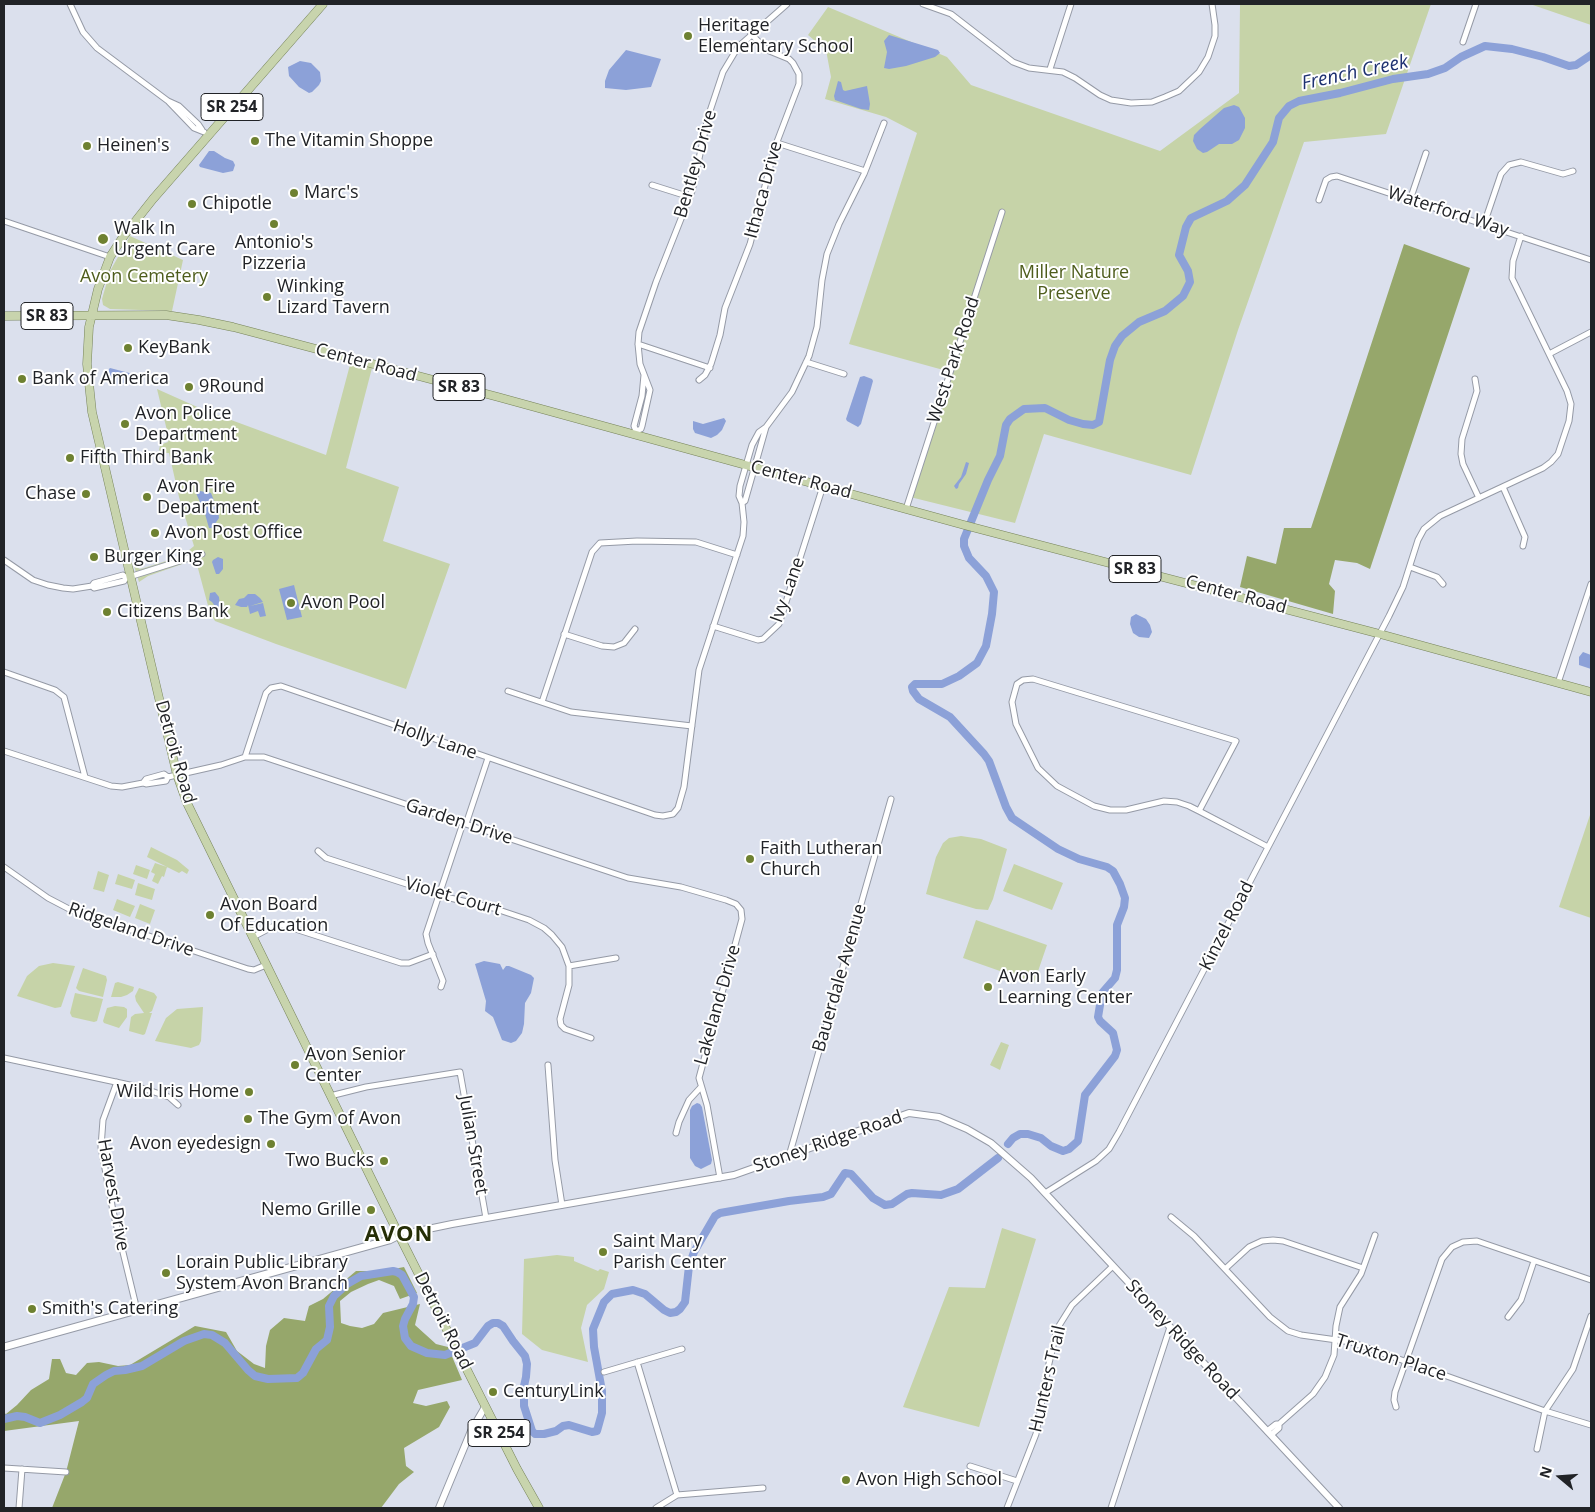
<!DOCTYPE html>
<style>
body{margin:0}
#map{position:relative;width:1595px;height:1512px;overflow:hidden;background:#dbe0ed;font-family:"Open Sans",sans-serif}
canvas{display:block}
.frame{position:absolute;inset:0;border:5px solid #212327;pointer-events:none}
.north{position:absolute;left:1535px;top:1452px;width:50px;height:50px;-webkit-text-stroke:4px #fff;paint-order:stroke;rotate:288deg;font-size:14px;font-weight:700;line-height:20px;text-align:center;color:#212327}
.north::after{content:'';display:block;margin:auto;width:18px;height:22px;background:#212327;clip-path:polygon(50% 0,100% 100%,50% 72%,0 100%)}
</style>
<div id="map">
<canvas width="1595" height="1512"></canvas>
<div class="frame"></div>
<div class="north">N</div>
</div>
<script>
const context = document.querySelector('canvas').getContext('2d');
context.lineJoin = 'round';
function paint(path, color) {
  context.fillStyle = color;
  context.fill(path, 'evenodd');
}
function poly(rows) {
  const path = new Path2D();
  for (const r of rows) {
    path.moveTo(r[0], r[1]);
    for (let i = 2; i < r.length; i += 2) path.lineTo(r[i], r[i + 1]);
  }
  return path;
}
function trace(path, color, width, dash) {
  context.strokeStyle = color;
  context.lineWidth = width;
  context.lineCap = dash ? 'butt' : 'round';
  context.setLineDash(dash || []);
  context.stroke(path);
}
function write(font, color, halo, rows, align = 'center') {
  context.font = font + ' "Open Sans",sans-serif';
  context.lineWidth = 4;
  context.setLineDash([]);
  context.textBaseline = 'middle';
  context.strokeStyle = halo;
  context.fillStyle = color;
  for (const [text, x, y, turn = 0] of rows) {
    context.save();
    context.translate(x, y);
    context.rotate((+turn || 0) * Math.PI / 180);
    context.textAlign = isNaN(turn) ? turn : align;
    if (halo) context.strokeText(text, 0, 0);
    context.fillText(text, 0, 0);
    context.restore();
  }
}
const green = poly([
 [1240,4,1431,4,1386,134,1304,142,1238,330,1191,475,1044,434,1015,523,910,497,947,371,849,344,917,133,886,117,825,99,831,77,826,50,808,35,828,7,947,57,971,85,1160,151,1239,93],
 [1530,4,1591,4,1591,25],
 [130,236,183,260,172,311,110,309,103,305,102,299,110,271],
 [351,361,372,368,346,468,399,487,383,541,450,564,406,689,276,644,215,621,210,613,196,561,191,561,148,576,139,582,134,566,140,569,144,568,182,556,194,546,179,497,169,453,162,453,159,450,160,445,168,442,169,439,157,389,204,410,326,455],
 [1591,812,1591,918,1559,907],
 [961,836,981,839,1007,849,993,899,988,910,976,909,926,894,936,857,943,843,949,838],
 [151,847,177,860,189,870,187,874,182,871,179,873,147,857],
 [155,863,167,867,164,877,162,876,158,884,152,881,155,874,151,872],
 [1014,864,1063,883,1052,910,1003,891],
 [136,865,150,870,147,879,133,874],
 [98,871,109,875,104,892,93,889],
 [118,874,135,880,132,889,115,884],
 [138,883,155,889,152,900,135,895],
 [117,899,135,906,130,917,113,910],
 [140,904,155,910,150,924,135,918],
 [976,920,1047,945,1034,983,963,958],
 [53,963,75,966,61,1007,55,1008,17,996,27,976,39,966],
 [83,968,106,976,107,980,103,997,79,991,76,988],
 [118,982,134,987,133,991,127,995,121,997,111,997,115,983],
 [139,988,154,993,157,997,152,1011,149,1013,152,1013,145,1034,143,1035,129,1031,131,1017,135,1014,144,1013,136,1001,135,996],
 [75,993,103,999,97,1021,94,1022,72,1017,70,1013],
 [115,1006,124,1007,127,1009,127,1017,119,1028,104,1023,103,1021,107,1008],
 [203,1007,201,1041,199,1045,191,1048,155,1041,166,1018,177,1009],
 [1001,1042,1009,1045,1000,1070,990,1065],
 [1002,1228,1036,1239,979,1427,903,1407,949,1287,985,1288],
 [557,1255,574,1257,574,1261,598,1271,600,1269,609,1272,604,1289,587,1305,581,1328,588,1362,542,1350,522,1334,524,1259]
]);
const forest = poly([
 [1404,244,1470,268,1370,569,1357,563,1335,560,1329,584,1335,591,1333,614,1240,587,1247,556,1276,564,1284,528,1311,528],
 [404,1267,417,1293,400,1299,394,1286,379,1280,368,1284,351,1292,340,1301,341,1323,350,1326,362,1328,374,1324,383,1313,420,1304,415,1325,436,1344,448,1347,462,1380,418,1390,413,1403,426,1406,447,1401,450,1407,439,1427,404,1448,406,1466,414,1472,399,1484,381,1508,52,1508,66,1472,79,1421,4,1431,4,1413,6,1414,17,1405,31,1390,49,1379,52,1359,60,1359,66,1373,76,1375,87,1363,99,1362,118,1366,130,1365,195,1326,226,1332,237,1351,254,1364,265,1368,266,1346,270,1330,284,1318,305,1321,309,1306,323,1299,356,1271,384,1271]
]);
const water = poly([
 [889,35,938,50,940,53,935,57,906,66,889,69,884,68,887,52,884,41],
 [626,50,661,59,651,87,626,90,605,88,605,81,609,70],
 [300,61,311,63,320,72,321,81,319,85,312,92,309,93,299,87,289,76,288,67],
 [838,81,841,82,843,90,845,91,867,86,870,104,869,110,861,109,835,100,834,96],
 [1234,105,1239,107,1245,118,1245,128,1239,140,1232,144,1219,144,1207,152,1203,153,1197,149,1193,141,1194,135,1200,129,1224,108],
 [209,151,214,151,225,158,233,161,235,165,233,171,223,173,200,167,199,165],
 [110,368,137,375,139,377,131,382,113,385,108,381,109,369],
 [864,376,872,379,873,381,861,424,858,427,847,421,846,419,860,377],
 [724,418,726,421,722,430,717,435,711,438,695,433,693,429,693,421,703,424],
 [966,462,969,463,966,474,959,484,958,488,956,489,954,486,961,477],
 [200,491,211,493,218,511,219,518,212,528,209,528,205,514,196,493],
 [218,557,223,559,223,569,219,574,216,574,212,562,213,560],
 [294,585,302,617,287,620,279,589],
 [215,592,219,597,221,615,212,602,209,600,210,593],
 [248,594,255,594,260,598,263,602,250,606,263,603,266,616,260,617,258,611,250,614,248,605,247,607,241,607,235,605,239,599,244,598],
 [1136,614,1146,619,1150,625,1152,632,1149,638,1139,637,1133,633,1130,624,1131,617],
 [1583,652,1591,655,1591,669,1579,665,1579,657],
 [484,961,500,964,503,970,506,966,509,966,531,975,534,978,531,993,525,1003,524,1024,522,1033,516,1041,511,1043,502,1040,493,1017,485,1011,486,1001,475,964],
 [697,1103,700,1104,702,1107,712,1160,711,1164,701,1169,695,1166,690,1158,690,1110,692,1106]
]);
const river = poly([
 [1008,1144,1013,1138,1020,1134,1028,1134,1041,1138,1051,1146,1063,1151,1069,1149,1078,1141,1085,1095,1115,1056,1117,1050,1113,1033,1100,1021,1098,1017,1102,993,1115,978,1117,970,1117,925,1124,907,1125,898,1120,884,1113,871,1107,867,1079,859,1058,849,1012,818,1006,807,989,761,984,754,950,717,919,699,913,691,912,687,915,684,942,684,959,676,977,663,986,646,992,614,994,592,986,576,969,558,964,546,964,539,988,480,1000,456,1006,425,1010,419,1024,409,1045,408,1069,420,1083,424,1093,425,1099,422,1110,360,1115,346,1122,336,1139,322,1165,311,1183,296,1190,282,1188,271,1179,255,1186,227,1191,218,1227,201,1245,185,1273,142,1279,118,1289,106,1299,101,1340,93,1393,79,1428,74,1445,68,1461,57,1485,46,1512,49,1543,57,1569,66,1576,65,1591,55],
 [4,1419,17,1416,25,1417,40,1423,60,1415,82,1402,87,1398,93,1384,106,1375,114,1371,125,1370,142,1366,184,1341,204,1334,212,1335,225,1343,248,1370,255,1376,268,1379,297,1378,303,1373,316,1349,327,1340,330,1327,329,1306,334,1296,347,1284,361,1276,393,1271,397,1272,402,1275,414,1297,413,1304,405,1319,403,1326,405,1338,411,1346,427,1353,445,1355,475,1343,488,1326,493,1323,498,1323,503,1326,513,1341,525,1356,527,1364,526,1377,524,1386,524,1406,532,1431,535,1434,544,1434,556,1431,563,1426,569,1425,592,1432,597,1431,602,1413,602,1391,594,1347,593,1329,604,1302,612,1294,633,1290,645,1294,664,1310,670,1313,676,1312,680,1309,685,1302,689,1266,694,1252,715,1216,720,1213,789,1201,823,1197,831,1194,845,1173,851,1174,873,1198,885,1205,892,1204,907,1194,912,1193,941,1195,958,1189,998,1158]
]);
const minor = poly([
 [70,4,83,32,97,48,168,101,179,106,198,124,202,130],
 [923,4,951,14,1013,62,1029,68,1063,72,1075,78,1100,95,1111,100,1131,103,1152,102,1165,97,1179,91,1199,72,1208,57,1215,36,1215,25,1212,4],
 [1463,42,1476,4],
 [1050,69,1071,4],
 [169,102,194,128,204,132],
 [777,143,865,171],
 [652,185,690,197],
 [1319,200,1326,180,1331,177,1337,176,1591,260],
 [1410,200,1426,153],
 [4,221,110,257],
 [1484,224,1501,174,1509,165,1521,162,1563,174,1573,171],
 [638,344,710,368],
 [1549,354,1591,332],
 [806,362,844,374],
 [644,375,642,396,634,426,636,431,641,429,642,426,650,390,640,364,638,344,639,332,656,282,692,191,708,117,723,72,738,47,787,4],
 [1475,379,1477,391,1462,439,1461,454,1463,464,1479,498],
 [699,380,705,375,711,364,720,335,725,308,750,244,775,147,799,84,799,74,793,63,789,59,767,50,751,34],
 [766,427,792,392,809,356,817,327,822,280,827,254,839,224,864,174,884,123],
 [766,427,745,501,742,503,739,496,740,486,752,445,759,432,766,427],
 [1503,487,1525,537,1523,546],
 [906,509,1002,212],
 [4,560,33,580,48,585,63,588,73,589,92,586,94,588,124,581,126,578,123,575,94,583,92,586],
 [1410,567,1437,577,1443,584],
 [129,577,202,554],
 [713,626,758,640,763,639,779,624,823,486],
 [564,634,602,646,614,647,624,643,635,629],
 [4,672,55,690,64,697,85,777],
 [1558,683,1591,584],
 [508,691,571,712,692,726],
 [542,702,592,552,600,543,637,541,696,542,737,555],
 [4,751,111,786,122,787,143,783,146,784,166,781,168,777,164,774,146,779,143,783],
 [245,757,266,693,271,688,281,686,655,815,663,816,673,814,678,808,684,787,699,670,743,536,744,522,742,503],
 [168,777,221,765,245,757,264,757,628,878,681,887,726,900,736,904,741,910,742,919,699,1078,707,1105,720,1178],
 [1199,811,1236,741,1033,679,1023,680,1017,684,1012,702,1016,724,1038,768,1057,786,1094,806,1110,810,1126,810,1164,801,1177,802,1189,806,1199,811,1268,847],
 [466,824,488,758],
 [318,851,326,858,450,898,493,908,529,920,544,928,552,935,562,947,569,966,569,985,560,1019,561,1025,565,1029,591,1038],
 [4,867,48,898,71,910,248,969,254,970,266,965],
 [253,937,274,926,283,925,401,963,409,963,433,954],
 [569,966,616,958],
 [441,987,443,981,428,943,426,934,463,823],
 [4,1058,139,1087,169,1097,178,1105],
 [548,1065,555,1160,562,1205],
 [117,1082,103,1120,101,1147,113,1211,137,1310],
 [330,1096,366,1087,460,1072,486,1218],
 [676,1133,679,1122,689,1100,701,1087],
 [789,1156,891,799],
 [1045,1193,1096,1161,1109,1149,1119,1132,1389,616,1403,587,1418,540,1424,529,1440,516,1543,468,1551,462,1558,454,1569,421,1571,404,1567,391,1512,278,1513,261,1521,236],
 [1171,1217,1194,1236,1270,1317,1288,1331,1301,1335,1351,1342,1545,1411,1591,1425],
 [1225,1269,1249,1247,1262,1241,1273,1240,1283,1241,1363,1268],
 [1508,1317,1521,1300,1534,1261],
 [637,1362,677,1495],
 [604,1372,682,1349],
 [1396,1407,1394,1400,1395,1392,1406,1361,1442,1259,1452,1247,1463,1242,1477,1241,1591,1280],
 [1267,1431,1276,1424,1279,1424,1313,1394,1325,1377,1334,1355,1336,1326,1340,1307,1361,1274,1375,1235],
 [1271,1435,1279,1428,1279,1424],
 [1537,1449,1545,1411,1573,1369,1591,1316],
 [970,1466,1017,1481],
 [4,1468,66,1472],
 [19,1508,22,1469],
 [656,1508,677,1495,763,1488],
 [1007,1508,1036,1434,1047,1372,1057,1329,1072,1305,1113,1266],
 [1111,1508,1170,1327]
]);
const tertiary = poly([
 [399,1235,452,1224,734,1175,909,1113,939,1117,967,1129,991,1143,1031,1178,1339,1508],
 [439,1508,471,1431,485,1407]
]);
const secondary = poly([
 [4,1347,389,1240,399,1235]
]);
const primary = poly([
 [323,4,153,199,123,237,110,257,98,289,89,327,87,364,92,412,177,775,187,803,399,1235,517,1469,539,1508],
 [4,316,166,315,199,320,233,327,498,397,964,525,1380,634,1591,692]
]);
const markers = [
 [688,36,5,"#6e8131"],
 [255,141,5,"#6e8131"],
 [87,146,5,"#6e8131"],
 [294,193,5,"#6e8131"],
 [192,204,5,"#6e8131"],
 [274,224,5,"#6e8131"],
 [103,239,6,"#6e8131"],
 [267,297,5,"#6e8131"],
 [128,348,5,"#6e8131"],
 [22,379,5,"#6e8131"],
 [189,387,5,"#6e8131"],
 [125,424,5,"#6e8131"],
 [70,458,5,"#6e8131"],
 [86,494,5,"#6e8131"],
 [147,497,5,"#6e8131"],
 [155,533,5,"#6e8131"],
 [94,557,5,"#6e8131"],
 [291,603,5,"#6e8131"],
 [107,612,5,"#6e8131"],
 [750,859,5,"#6e8131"],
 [210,915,5,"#6e8131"],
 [988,987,5,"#6e8131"],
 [295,1065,5,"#6e8131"],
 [249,1092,5,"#6e8131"],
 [248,1119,5,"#6e8131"],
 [271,1144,5,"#6e8131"],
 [384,1161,5,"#6e8131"],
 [371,1210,5,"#6e8131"],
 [603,1252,5,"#6e8131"],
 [166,1273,5,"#6e8131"],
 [32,1309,5,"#6e8131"],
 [493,1392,5,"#6e8131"],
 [846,1480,5,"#6e8131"]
];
const shields = [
 [232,107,62],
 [47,316,52],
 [459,387,52],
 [1135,569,52],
 [499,1433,62]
];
const shieldNames = [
 ["SR 254",232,107],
 ["SR 83",47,316],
 ["SR 83",459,387],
 ["SR 83",1135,569],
 ["SR 254",499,1433]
];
const poiNames = [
 ["Heritage",698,26],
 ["Elementary School",698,47],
 ["The Vitamin Shoppe",265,141],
 ["Heinen's",97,146],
 ["Marc's",304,193],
 ["Chipotle",202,204],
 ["Walk In",114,229],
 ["Urgent Care",114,250],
 ["Antonio's",274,243,"center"],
 ["Pizzeria",274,264,"center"],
 ["Winking",277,287],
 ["Lizard Tavern",277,308],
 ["KeyBank",138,348],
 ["Bank of America",32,379],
 ["9Round",199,387],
 ["Avon Police",135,414],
 ["Department",135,435],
 ["Fifth Third Bank",80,458],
 ["Avon Fire",157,487],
 ["Department",157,508],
 ["Chase",76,494,"right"],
 ["Avon Post Office",165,533],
 ["Burger King",104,557],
 ["Avon Pool",301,603],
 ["Citizens Bank",117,612],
 ["Faith Lutheran",760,849],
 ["Church",760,870],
 ["Avon Board",220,905],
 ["Of Education",220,926],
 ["Avon Early",998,977],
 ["Learning Center",998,998],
 ["Avon Senior",305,1055],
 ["Center",305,1076],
 ["Wild Iris Home",239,1092,"right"],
 ["The Gym of Avon",258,1119],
 ["Avon eyedesign",261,1144,"right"],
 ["Two Bucks",374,1161,"right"],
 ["Nemo Grille",361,1210,"right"],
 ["Saint Mary",613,1242],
 ["Parish Center",613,1263],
 ["Lorain Public Library",176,1263],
 ["System Avon Branch",176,1284],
 ["Smith's Catering",42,1309],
 ["CenturyLink",503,1392],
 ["Avon High School",856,1480]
];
const streetNames = [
 ["Bentley Drive",696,164,-74],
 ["Ithaca Drive",764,190,-75],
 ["Waterford Way",1448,212,18],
 ["West Park Road",954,360,-72],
 ["Center Road",366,363,15],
 ["Center Road",801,480,15],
 ["Ivy Lane",788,590,-70],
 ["Center Road",1236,595,15],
 ["Holly Lane",435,740,19],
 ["Detroit Road",175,752,74],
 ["Garden Drive",459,822,18],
 ["Violet Court",453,897,16],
 ["Kinzel Road",1227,926,-63],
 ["Ridgeland Drive",131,930,19],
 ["Bauerdale Avenue",840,978,-74],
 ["Lakeland Drive",718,1005,-74],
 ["Stoney Ridge Road",828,1142,-19],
 ["Julian Street",473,1145,80],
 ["Harvest Drive",113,1195,80],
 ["Detroit Road",443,1321,63],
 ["Stoney Ridge Road",1182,1340,47],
 ["Truxton Place",1391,1358,18],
 ["Hunters Trail",1048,1379,-77]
];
const parkNames = [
 ["Miller Nature",1074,273],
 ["Preserve",1074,294],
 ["Avon Cemetery",144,277]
];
const waterNames = [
 ["French Creek",1355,73,-12]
];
const districtNames = [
 ["AVON",399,1235]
];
paint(green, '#c6d3a8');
paint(forest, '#96a76b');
paint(water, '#8ca1d8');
trace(river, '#8ca1d8', 8);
trace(minor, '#959aa6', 7);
trace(tertiary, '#959aa6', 8);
trace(secondary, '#959aa6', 9);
trace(primary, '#76835a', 9);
trace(minor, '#fff', 5);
trace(tertiary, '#fff', 6);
trace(secondary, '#fff', 7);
trace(primary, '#c8d4ad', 8);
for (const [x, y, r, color] of markers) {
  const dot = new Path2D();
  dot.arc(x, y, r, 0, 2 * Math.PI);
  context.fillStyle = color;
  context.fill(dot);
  trace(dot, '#fff', 2);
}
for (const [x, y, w] of shields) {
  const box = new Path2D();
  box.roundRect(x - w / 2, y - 13.5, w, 27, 4);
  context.fillStyle = '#fff';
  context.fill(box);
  trace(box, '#212327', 1);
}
write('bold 16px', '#212327', null, shieldNames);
write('18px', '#212327', '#fff', poiNames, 'left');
write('18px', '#212327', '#fff', streetNames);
write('18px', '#4e5d1c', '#fff', parkNames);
write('italic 19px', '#1e3171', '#fff', waterNames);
context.letterSpacing = '1px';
write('bold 22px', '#252e07', '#fff', districtNames);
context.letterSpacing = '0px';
</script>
